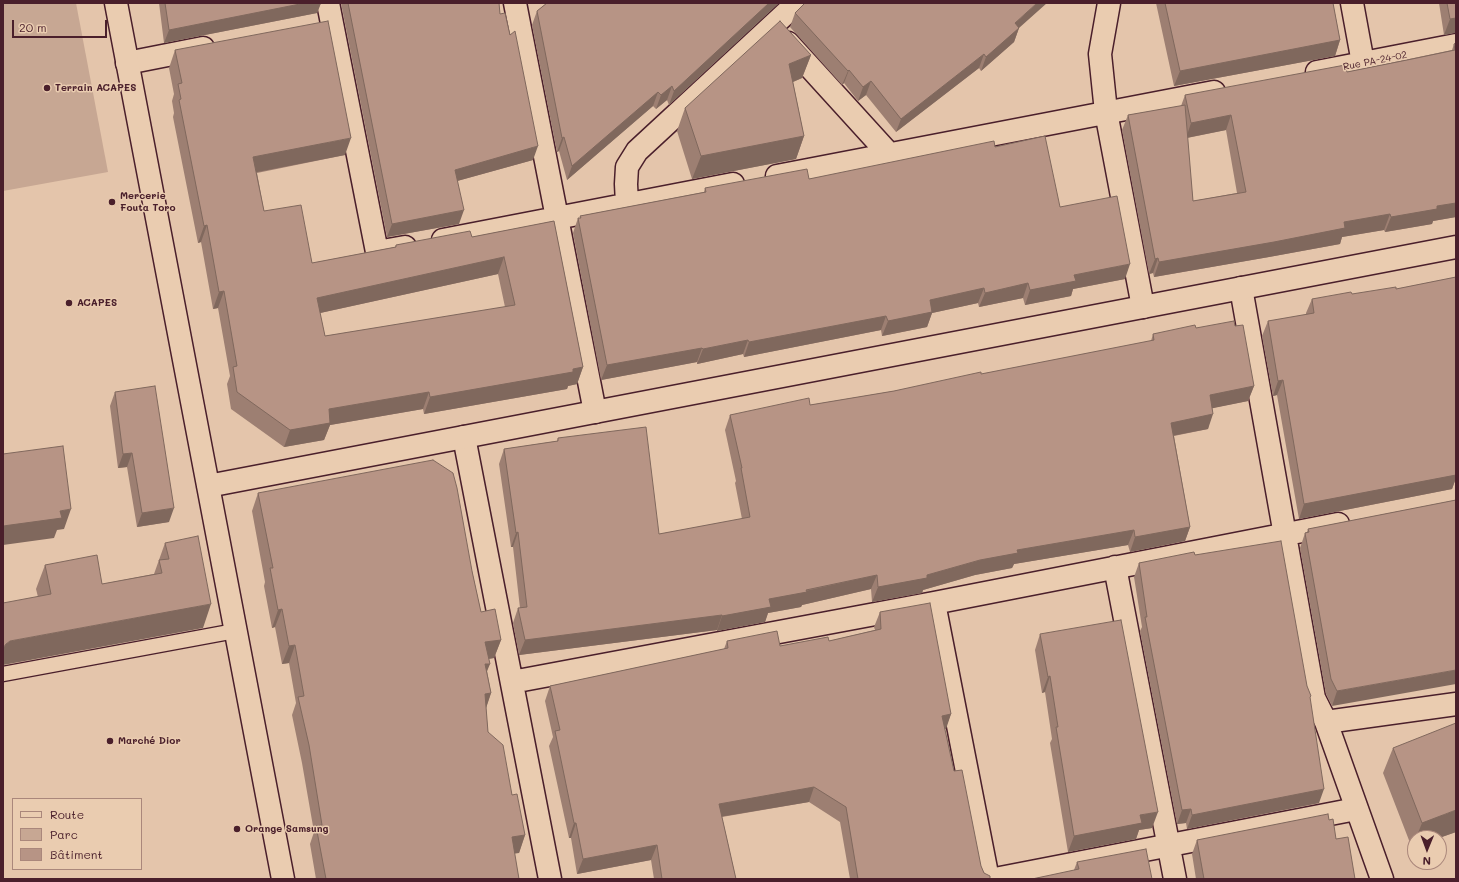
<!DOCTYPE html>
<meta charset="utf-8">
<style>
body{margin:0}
#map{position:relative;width:1459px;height:882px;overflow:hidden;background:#e4c5ab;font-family:Mali,sans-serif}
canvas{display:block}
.frame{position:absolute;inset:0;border:4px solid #4a1f2b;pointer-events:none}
.legend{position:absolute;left:12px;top:798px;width:130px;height:72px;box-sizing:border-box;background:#eaccb0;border:1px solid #aa877b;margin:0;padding:5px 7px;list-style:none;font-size:12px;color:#4a1f2b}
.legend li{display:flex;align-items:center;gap:8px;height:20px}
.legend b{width:20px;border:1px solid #aa877b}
.north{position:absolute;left:1407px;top:830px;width:40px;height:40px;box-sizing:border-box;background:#eaccb0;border:1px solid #aa877b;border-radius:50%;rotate:181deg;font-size:11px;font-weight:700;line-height:16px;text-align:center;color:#4a1f2b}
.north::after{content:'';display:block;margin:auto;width:14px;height:18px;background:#4a1f2b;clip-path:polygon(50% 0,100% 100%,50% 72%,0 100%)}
.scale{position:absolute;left:12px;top:20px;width:95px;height:18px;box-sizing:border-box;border:2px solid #4a1f2b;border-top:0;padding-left:5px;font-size:12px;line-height:14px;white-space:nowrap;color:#4a1f2b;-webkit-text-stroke:3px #eaccb0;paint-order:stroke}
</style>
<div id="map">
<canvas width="1459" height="882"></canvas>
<div class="frame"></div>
<ul class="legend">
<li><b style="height:5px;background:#eaccb0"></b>Route</li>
<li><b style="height:11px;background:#c7a793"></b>Parc</li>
<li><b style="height:11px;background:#b79485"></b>Bâtiment</li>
</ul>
<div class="north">N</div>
<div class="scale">20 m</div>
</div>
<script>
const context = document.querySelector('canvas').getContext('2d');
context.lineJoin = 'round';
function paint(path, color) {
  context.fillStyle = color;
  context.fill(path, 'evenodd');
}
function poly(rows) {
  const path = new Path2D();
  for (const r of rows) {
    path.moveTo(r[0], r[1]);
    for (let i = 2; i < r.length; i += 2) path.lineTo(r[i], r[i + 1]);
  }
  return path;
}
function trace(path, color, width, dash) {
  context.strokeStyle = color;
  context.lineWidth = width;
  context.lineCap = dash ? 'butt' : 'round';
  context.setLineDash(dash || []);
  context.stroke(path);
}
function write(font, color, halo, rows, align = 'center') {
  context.font = font + ' Mali,sans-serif';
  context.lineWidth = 3;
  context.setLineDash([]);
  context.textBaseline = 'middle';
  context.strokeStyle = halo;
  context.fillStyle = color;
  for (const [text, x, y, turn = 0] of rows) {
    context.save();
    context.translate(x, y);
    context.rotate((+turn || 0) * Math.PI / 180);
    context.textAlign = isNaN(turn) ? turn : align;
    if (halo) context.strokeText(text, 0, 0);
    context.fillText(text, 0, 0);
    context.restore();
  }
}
const green = poly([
 [3,3,76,3,108,172,3,191]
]);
const service = poly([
 [3,674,235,631]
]);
const minor = poly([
 [328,3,377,252,405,247],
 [515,3,595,412],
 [1109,3,1100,54,1106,112,1143,307],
 [1352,3,1363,63],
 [788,43,889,154],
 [127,63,203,48],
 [1317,72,1456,45],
 [777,176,1214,92],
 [627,204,626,184,627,167,637,151,797,3],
 [443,240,733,184],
 [1241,288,1314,698,1326,722,1382,879],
 [464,437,550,879],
 [1115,567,1175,879],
 [934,603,988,879],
 [512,682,934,603,1338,524],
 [1326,722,1456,704],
 [995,879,1356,809]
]);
const tertiary = poly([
 [116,3,283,879],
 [208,486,1456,247]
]);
const wall = poly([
 [159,3,321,3,317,13,164,43],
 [341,3,499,3,500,14,533,160,457,181,459,224,387,237],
 [547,3,779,3,669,105,667,100,656,109,653,106,567,180,559,151,557,152,532,25,537,11],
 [1156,3,1333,3,1340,40,1335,56,1174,86],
 [1439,3,1456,3,1456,33,1454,33,1444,35],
 [795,13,1019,28,1014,42,981,71,979,68,896,132,866,95,858,101,844,83,842,85,790,27],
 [1456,43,1456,217,1433,221,1432,224,1385,232,1384,230,1342,237,1340,244,1269,257,1154,277,1153,273,1149,274,1122,130,1128,115,1181,106,1185,95,1347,72,1452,50,1454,44],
 [1226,130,1237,193,1193,201,1187,138],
 [175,50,345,155,257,173,264,211,312,263,395,247,396,245,472,237,554,221,583,367,577,384,568,386,567,389,424,414,423,409,330,425,324,440,284,447,231,409,227,384,230,376,218,308,213,309,201,242,198,243,173,117,174,113,172,101,174,94,169,68],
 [498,274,505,307,325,336,320,313],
 [811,55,802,78,793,82,804,136,796,159,692,179,677,131,685,108],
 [995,147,1060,207,1125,279,1073,289,1071,296,1025,305,1023,298,979,307,978,303,932,313,927,327,882,336,881,330,744,357,743,354,697,364,697,362,601,380,573,233,578,218,580,218,580,216,704,192,705,188,809,179],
 [1456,277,1456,478,1452,489,1299,519,1277,395,1273,396,1262,336,1268,321,1306,315,1306,313,1312,299,1396,289],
 [1235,326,1254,386,1248,401,1212,408,1208,429,1174,436,1190,527,1185,541,1130,552,1128,545,1014,564,1012,568,975,575,923,590,922,593,872,602,871,589,802,605,801,607,768,613,765,622,717,631,717,630,519,655,513,623,518,608,520,608,513,547,511,547,499,464,504,449,557,441,558,438,659,534,742,519,735,483,736,481,725,430,730,415,810,405,894,391,1151,341,1153,334,1196,328],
 [115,392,169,522,137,527,127,467,118,468,110,406],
 [258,493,472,571,481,612,501,640,494,658,489,659,487,671,491,693,486,708,488,732,512,795,525,835,519,853,514,853,519,879,316,879,310,844,314,832,302,763,292,715,296,703,289,663,282,664,275,627,272,628,264,586,265,582,252,511],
 [1456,500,1332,706,1326,694,1300,548,1305,533,1307,532,1308,529],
 [165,543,203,628,38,597,36,589,45,565,102,584,154,574],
 [1195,555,1307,686,1310,700,1319,803,1187,829,1186,823,1177,824,1140,631,1142,627,1134,577,1139,563],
 [880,612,951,714,945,729,954,771,981,866,984,873,990,879,850,879,840,822,809,802,722,817,736,879,654,879,651,860,577,874,571,838,569,838,549,746,553,737,545,701,550,686,724,649,727,641,780,646,829,641,875,630,874,627],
 [1040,634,1152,828,1139,830,1136,839,1068,852,1050,743,1052,739,1045,692,1042,693,1035,650],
 [1393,748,1456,832,1439,838,1415,838,1415,847,1412,848,1383,773],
 [1329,820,1336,839,1355,879,1196,879,1192,854,1197,840],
 [1077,862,1152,879,1074,870]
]);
const shadedWall = poly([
 [305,3,321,3,317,13,164,43,169,30],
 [769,3,779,3,669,105,674,91],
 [1037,3,1047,3,1019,28,1014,42,981,71,986,57,1015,23],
 [1456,18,1456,33,1454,33,1444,35,1450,19],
 [1340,40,1335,56,1174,86,1180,71],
 [984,54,979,68,896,132,901,119],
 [811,55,802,78,781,87,789,64],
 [849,70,844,83,842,85,848,71],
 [871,81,866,95,858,101,863,87],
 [672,86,667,100,656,109,661,95],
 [658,92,653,106,567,180,572,166],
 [1231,115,1226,130,1186,138,1191,123],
 [804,136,796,159,692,179,701,156],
 [564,137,559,151,557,152,562,138],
 [351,138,345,155,247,174,253,157],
 [538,146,533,160,450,183,455,170],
 [1456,203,1456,217,1433,221,1432,224,1385,232,1391,217,1437,206],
 [464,210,459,224,387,237,392,224],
 [1390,214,1384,230,1342,237,1340,244,1269,257,1154,277,1159,262,1344,222],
 [207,225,201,242,198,243,204,226],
 [504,257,498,274,311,315,317,298],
 [1158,258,1153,273,1149,274,1155,259],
 [1130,264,1125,279,1073,289,1071,296,1025,305,1030,290,1074,275],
 [1028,283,1023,298,979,307,985,293],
 [984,288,978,303,932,313,927,327,882,336,888,321,930,300],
 [224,291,218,308,213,309,219,292],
 [886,316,881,330,744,357,749,342],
 [748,340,743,354,697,364,703,349],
 [702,348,697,362,601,380,607,365],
 [583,367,577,384,568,386,567,389,424,414,430,397],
 [1283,380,1277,395,1273,396,1278,381],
 [1254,386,1248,401,1204,410,1210,395],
 [429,392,423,409,330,425,324,440,284,447,290,430,329,409],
 [1213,414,1208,429,1166,437,1171,423],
 [132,453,127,467,118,468,123,454],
 [1456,463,1456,478,1452,489,1299,519,1304,504],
 [174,508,169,522,137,527,142,513],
 [71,509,64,529,57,530,54,538,3,545,3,526,60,511],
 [1190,527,1185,541,1130,552,1135,537],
 [1134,530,1128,545,1014,564,1012,568,975,575,923,590,922,593,872,602,878,587,927,575,1017,550],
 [518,532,513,547,511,547,516,533],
 [877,575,871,589,802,605,801,607,768,613,765,622,717,631,722,616,769,599],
 [211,604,203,628,3,665,3,648,6,644,10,641],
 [282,609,275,627,272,628,278,610],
 [722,615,717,630,519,655,525,640],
 [501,640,494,658,479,660,485,642],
 [295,645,289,663,282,664,289,646],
 [485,664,490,664,483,681],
 [1456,670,1456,684,1332,706,1337,691],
 [1050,676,1045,692,1042,693,1048,677],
 [491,693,485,711,485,694],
 [951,714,946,729,937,731,942,716],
 [814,787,809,802,713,818,719,804],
 [1324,789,1319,803,1187,829,1192,815],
 [1191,809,1186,823,1177,824,1182,810],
 [1456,810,1456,832,1439,838,1416,838,1422,823],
 [1158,812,1152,828,1139,830,1136,839,1068,852,1074,836,1140,815],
 [574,823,576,823,571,838,569,838],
 [525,835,519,853,505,855,512,837],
 [1415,841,1415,847,1412,848],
 [657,845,651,860,577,874,583,859]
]);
const building = poly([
 [165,3,305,3,169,30,165,3],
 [348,3,499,3,500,14,505,13,510,35,515,31,538,146,455,170,464,210,392,224,348,3],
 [547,3,769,3,674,91,672,86,661,95,658,92,572,166,564,137,562,138,537,11,547,3],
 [805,3,1037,3,1015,23,1019,28,986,57,984,54,901,119,871,81,863,87,849,70,848,71,795,13,805,3],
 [1165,3,1333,3,1340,40,1180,71,1165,3],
 [1447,3,1456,3,1456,18,1450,19,1447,3],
 [328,21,351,138,253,157,264,211,301,205,312,263,396,247,396,245,470,231,472,237,554,221,583,367,573,369,573,372,430,397,429,392,329,409,330,423,290,430,237,392,233,367,237,366,224,291,219,292,207,225,204,226,179,100,181,99,178,84,182,83,175,50,328,21],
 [504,257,515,305,325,336,317,298,504,257],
 [780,21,811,55,789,64,804,136,701,156,685,108,780,21],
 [1456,43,1456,203,1437,206,1437,209,1391,217,1390,214,1344,222,1345,228,1274,242,1159,262,1158,258,1155,259,1128,115,1185,105,1193,201,1246,192,1231,115,1191,123,1185,95,1345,65,1347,72,1412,59,1455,50,1454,44,1456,43],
 [1045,136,1060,207,1117,196,1130,264,1074,275,1076,281,1030,290,1028,283,985,293,984,288,930,300,932,312,888,321,886,316,749,342,748,340,703,349,702,348,607,365,578,218,581,218,580,216,706,192,705,188,807,169,809,179,994,141,995,147,1045,136],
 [1456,277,1456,475,1304,504,1283,380,1278,381,1268,321,1314,313,1312,299,1351,292,1352,294,1396,287,1396,289,1456,277],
 [1234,321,1235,326,1243,325,1254,386,1210,395,1213,414,1171,423,1190,527,1135,537,1134,530,1017,550,1018,553,980,560,927,575,927,578,878,587,877,575,806,590,807,592,769,599,771,607,722,616,722,615,525,640,518,608,527,607,518,532,516,533,504,449,558,441,558,438,646,427,659,534,750,517,741,468,742,468,730,415,809,398,810,405,894,391,981,372,981,374,1154,340,1153,334,1195,325,1196,328,1234,321],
 [155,386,174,508,142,513,132,453,123,454,115,392,155,386],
 [63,446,71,509,60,511,62,518,3,526,3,454,63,446],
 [433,460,453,473,457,488,472,571,481,612,495,609,501,640,485,642,490,664,485,664,491,693,485,694,488,732,503,745,512,795,517,794,525,835,512,837,519,879,326,879,316,826,322,825,309,745,298,697,304,696,295,645,289,646,282,609,278,610,270,568,273,568,258,493,433,460],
 [1456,500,1456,670,1337,691,1331,679,1305,533,1309,532,1308,529,1456,500],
 [198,536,211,604,10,641,6,644,3,648,3,603,51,594,45,565,97,555,102,584,162,573,159,560,169,559,165,543,198,536],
 [1281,541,1307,686,1311,696,1310,697,1324,789,1192,815,1191,809,1182,810,1145,617,1147,617,1139,563,1194,552,1195,555,1281,541],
 [930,603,951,714,942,716,954,771,962,770,981,866,984,873,990,876,990,879,858,879,846,807,814,787,719,804,736,879,662,879,657,845,583,859,576,823,574,823,555,731,560,730,550,686,728,648,727,641,777,631,780,646,828,637,829,641,881,629,880,612,930,603],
 [1121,620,1158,812,1140,815,1142,823,1074,836,1056,727,1058,727,1050,676,1048,677,1040,634,1121,620],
 [1456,723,1456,810,1422,823,1393,748,1456,723],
 [1328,814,1329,820,1333,819,1336,839,1348,837,1355,879,1204,879,1197,840,1328,814],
 [1146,849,1152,879,1032,879,1079,869,1077,862,1146,849]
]);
const markers = [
 [47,88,4,"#4a1f2b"],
 [112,202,4,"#4a1f2b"],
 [69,303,4,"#4a1f2b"],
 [110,741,4,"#4a1f2b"],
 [237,829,4,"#4a1f2b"]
];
const streetNames = [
 ["Rue PA-24-02",1375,61,-11]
];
const poiNames = [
 ["Terrain ACAPES",55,88],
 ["Mercerie",120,196],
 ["Fouta Toro",120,208],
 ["ACAPES",77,303],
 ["Marché Dior",118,741],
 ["Orange Samsung",245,829]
];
paint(green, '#c7a793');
trace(service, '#4a1f2b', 17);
trace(minor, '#4a1f2b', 25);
trace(tertiary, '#4a1f2b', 25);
trace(service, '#eaccb0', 14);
trace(minor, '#eaccb0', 22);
trace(tertiary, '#eaccb0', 22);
paint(wall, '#9d7f72');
paint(shadedWall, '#80685d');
paint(building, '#b79485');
trace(building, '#80685d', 1);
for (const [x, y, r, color] of markers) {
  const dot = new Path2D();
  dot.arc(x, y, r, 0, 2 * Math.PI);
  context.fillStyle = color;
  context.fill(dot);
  trace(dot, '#eaccb0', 1.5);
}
write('10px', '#4a1f2b', '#eaccb0', streetNames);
write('bold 10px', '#4a1f2b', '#eaccb0', poiNames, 'left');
</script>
